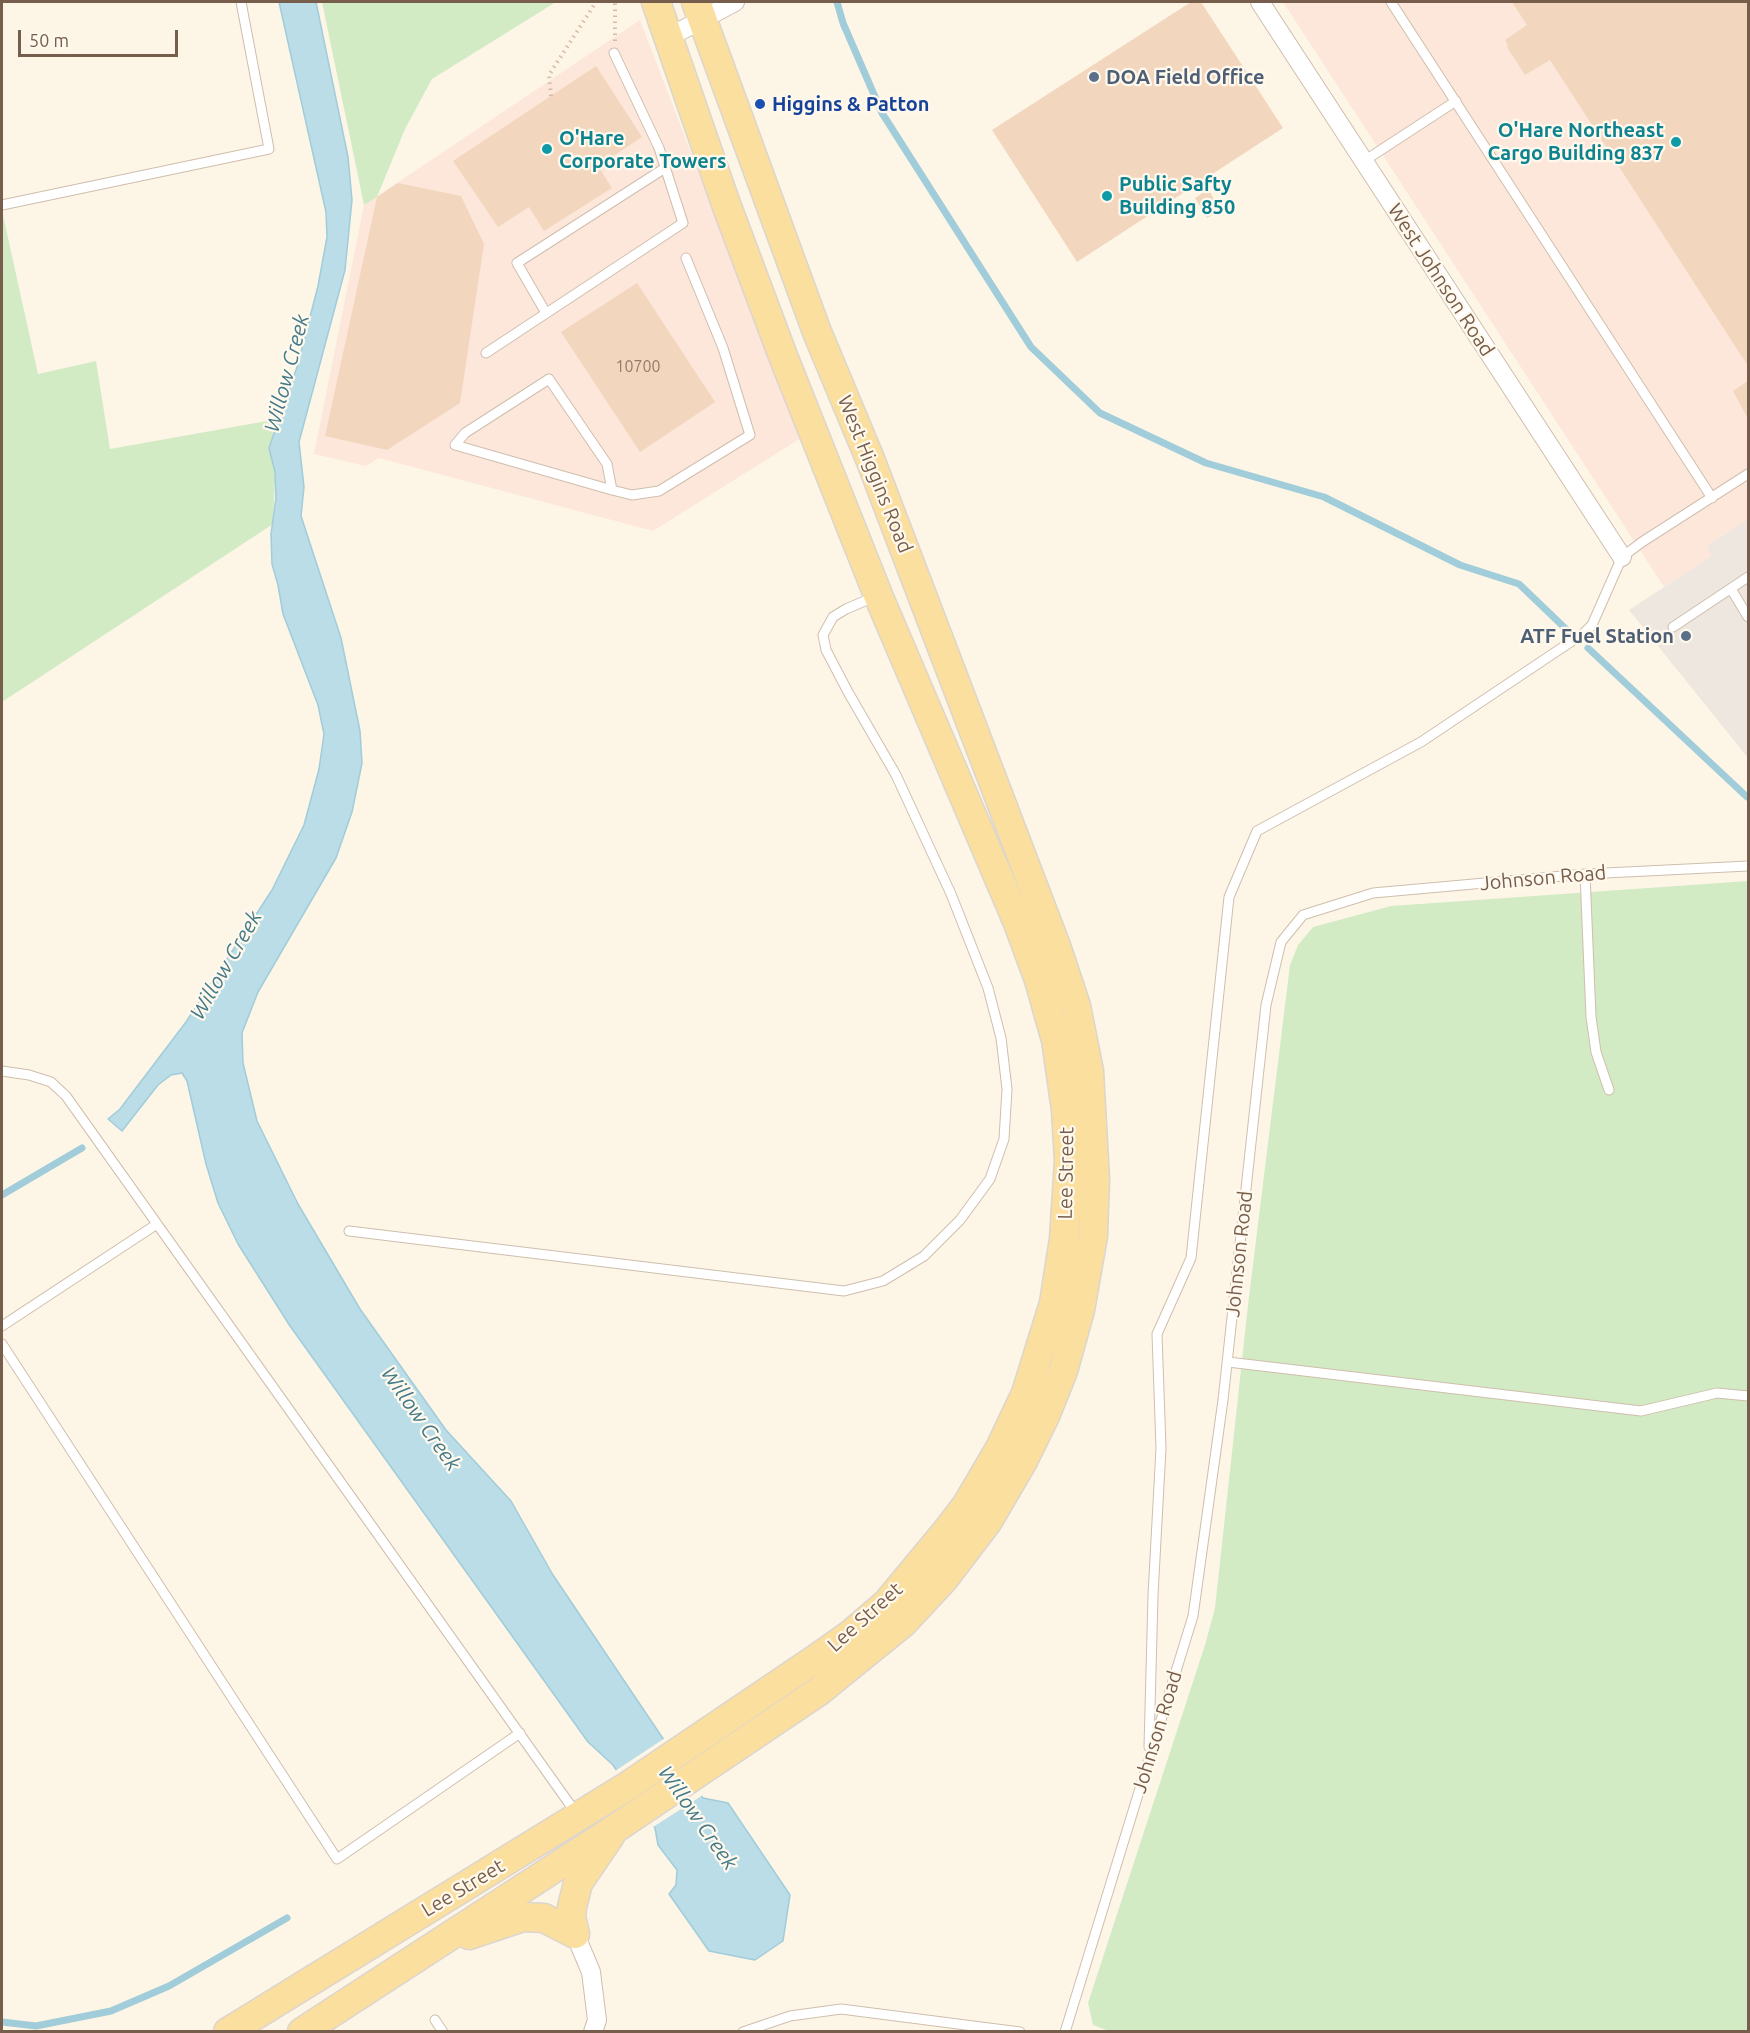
<!DOCTYPE html>
<style>
body{margin:0}
#map{position:relative;width:1750px;height:2033px;overflow:hidden;background:#fdf6e7;font-family:Ubuntu,sans-serif}
canvas{display:block}
.frame{position:absolute;inset:0;border:3px solid #775d4b;pointer-events:none}
.scale{position:absolute;left:18px;top:30px;width:160px;height:27px;box-sizing:border-box;border:3px solid #775d4b;border-top:0;padding-left:8px;font-size:18px;line-height:21px;white-space:nowrap;color:#775d4b;-webkit-text-stroke:4px #fff9ed;paint-order:stroke}
</style>
<div id="map">
<canvas width="1750" height="2033"></canvas>
<div class="frame"></div>
<div class="scale">50 m</div>
</div>
<script>
const context = document.querySelector('canvas').getContext('2d');
context.lineJoin = 'round';
function paint(path, color) {
  context.fillStyle = color;
  context.fill(path, 'evenodd');
}
function poly(rows) {
  const path = new Path2D();
  for (const r of rows) {
    path.moveTo(r[0], r[1]);
    for (let i = 2; i < r.length; i += 2) path.lineTo(r[i], r[i + 1]);
  }
  return path;
}
function trace(path, color, width, dash) {
  context.strokeStyle = color;
  context.lineWidth = width;
  context.lineCap = dash ? 'butt' : 'round';
  context.setLineDash(dash || []);
  context.stroke(path);
}
function write(font, color, halo, rows, align = 'center') {
  context.font = font + ' Ubuntu,sans-serif';
  context.lineWidth = 4.5;
  context.setLineDash([]);
  context.textBaseline = 'middle';
  context.strokeStyle = halo;
  context.fillStyle = color;
  for (const [text, x, y, turn = 0] of rows) {
    context.save();
    context.translate(x, y);
    context.rotate((+turn || 0) * Math.PI / 180);
    context.textAlign = isNaN(turn) ? turn : align;
    if (halo) context.strokeText(text, 0, 0);
    context.fillText(text, 0, 0);
    context.restore();
  }
}
const commercial = poly([
 [1283,2,1748,2,1748,519,1707,546,1713,556,1664,587],
 [640,20,801,438,653,531,379,458,366,466,314,454,364,205]
]);
const industrial = poly([
 [1748,519,1748,758,1629,610,1712,556,1707,546]
]);
const green = poly([
 [322,2,556,2,432,79,405,129,377,197,364,205],
 [2,215,3,215,38,374,96,361,110,449,278,419,271,442,275,480,273,524,2,702],
 [1748,881,1748,2031,1112,2032,1093,2025,1088,2003,1205,1645,1215,1608,1248,1305,1290,965,1298,945,1313,927,1391,906]
]);
const water = poly([
 [279,2,316,2,348,157,352,200,345,270,299,442,304,487,301,516,341,638,360,731,362,763,352,812,336,858,258,992,242,1033,243,1063,257,1121,298,1204,360,1309,446,1430,511,1501,553,1575,703,1798,728,1803,790,1895,783,1941,755,1960,709,1951,669,1894,676,1885,677,1870,658,1845,655,1828,613,1765,588,1742,290,1326,238,1244,218,1203,206,1164,187,1081,182,1073,171,1075,158,1085,122,1131,108,1119,120,1109,186,1022,272,890,304,825,319,769,324,734,318,705,283,614,278,585,272,564,271,534,276,498,275,472,269,448,297,367,318,286,327,237,326,212,279,2]
]);
const pier = poly([
 [665,1738,703,1795,653,1827,615,1771]
]);
const stream = poly([
 [837,2,843,23,882,113,1031,347,1100,413,1206,463,1324,497,1460,565,1519,584,1567,630],
 [1588,648,1747,797],
 [2,1195,82,1148],
 [2,2022,36,2026,111,2011,169,1986,287,1918]
]);
const building = poly([
 [1191,2,1201,2,1283,128,1077,262,992,130],
 [1512,2,1748,2,1748,366,1550,60,1525,75,1507,47,1508,45,1505,40,1527,25],
 [596,66,642,137,598,166,612,188,544,231,529,207,498,227,453,161],
 [398,183,461,196,484,244,460,403,387,450,325,436,377,197],
 [1208,189,1221,210,1207,218,1195,198],
 [637,283,715,402,640,452,561,332],
 [1748,381,1748,419,1733,391]
]);
const path = poly([
 [615,41,615,2],
 [551,96,549,75,596,2]
]);
const lane = poly([
 [1391,2,1712,498],
 [1364,161,1456,101],
 [2,205,269,149,241,2],
 [546,313,517,263,665,168],
 [486,353,683,223,659,148,614,53],
 [612,490,607,464,549,379,465,433,455,445,612,490,632,495,659,491,750,435,723,348,686,258],
 [1731,589,1748,617],
 [1673,627,1748,577],
 [1585,874,1591,1017,1596,1052,1609,1090],
 [2,1071,29,1075,51,1082,66,1096,576,1813],
 [349,1231,844,1291,883,1281,924,1256,960,1220,990,1179,1004,1139,1007,1089,1001,1038,988,988,951,894,896,775,848,692,826,650,823,635,833,617,846,609,874,597],
 [2,1326,157,1224],
 [2,1344,337,1859,520,1733],
 [1228,1362,1641,1411,1717,1393,1748,1396],
 [1149,1747,1153,1595,1161,1448,1157,1334,1191,1258,1229,897,1257,831,1421,742,1584,633,1592,625,1622,557,1642,542,1748,474],
 [435,2020,443,2032],
 [743,2032,790,2016,841,2009,1020,2032],
 [1065,2032,1193,1616,1223,1400,1266,1005,1281,942,1303,915,1373,893,1585,874,1748,866]
]);
const street = poly([
 [1260,2,1622,557],
 [669,37,735,2],
 [575,1934,591,1972,597,2020,593,2032]
]);
const primary = poly([
 [575,1934,571,1917,572,1907,578,1883,610,1836],
 [469,1935,523,1917,544,1918,575,1934],
 [228,2032,626,1787,817,1658,851,1634,887,1603,946,1532,966,1506,1000,1448,1026,1393,1054,1303,1064,1239,1069,1161,1066,1110,1056,1040,1039,980,1018,923,878,595,783,356,726,204,656,2],
 [302,2032,616,1828,818,1692,903,1623,943,1580,988,1521,1023,1461,1045,1416,1063,1371,1080,1310,1093,1236,1095,1179,1089,1071,1076,1006,1056,946,870,459,817,332,696,2]
]);
const markers = [
 [1094,77,6,"#5c6f8a"],
 [760,104,6,"#1a4fb4"],
 [1676,142,6,"#0f9aa8"],
 [547,149,6,"#0f9aa8"],
 [1107,196,6,"#0f9aa8"],
 [1686,636,6,"#5c6f8a"]
];
const numberNames = [
 ["10700",638,367]
];
const serviceNames = [
 ["DOA Field Office",1106,77],
 ["ATF Fuel Station",1674,636,"right"]
];
const transitNames = [
 ["Higgins & Patton",772,104]
];
const cultureNames = [
 ["O'Hare Northeast",1664,130,"right"],
 ["Cargo Building 837",1664,153,"right"],
 ["O'Hare",559,138],
 ["Corporate Towers",559,161],
 ["Public Safty",1119,184],
 ["Building 850",1119,207]
];
const streetNames = [
 ["West Johnson Road",1441,280,57],
 ["West Higgins Road",875,474,68],
 ["Johnson Road",1543,878,-5],
 ["Lee Street",1066,1173,-89],
 ["Johnson Road",1239,1254,-84],
 ["Lee Street",865,1617,-42],
 ["Johnson Road",1157,1732,-73],
 ["Lee Street",463,1888,-31]
];
const waterNames = [
 ["Willow Creek",287,373,-75],
 ["Willow Creek",226,965,-60],
 ["Willow Creek",421,1419,55],
 ["Willow Creek",698,1818,55]
];
paint(commercial, '#fde7db');
paint(industrial, '#ede7e0');
paint(green, '#d2ebc5');
paint(water, '#bbdde7');
trace(water, '#a1ccd9', 1.5);
paint(pier, '#fdf6e7');
trace(stream, '#a1ccd9', 7);
paint(building, '#f2d6be');
trace(lane, '#cfbead', 11);
trace(street, '#cfbead', 20);
trace(primary, '#dcd5d0', 31);
trace(path, '#d7baa1', 4, [1.5, 4.5]);
trace(lane, '#fff', 9);
trace(street, '#fff', 18);
trace(primary, '#fbdf9f', 28);
for (const [x, y, r, color] of markers) {
  const dot = new Path2D();
  dot.arc(x, y, r, 0, 2 * Math.PI);
  context.fillStyle = color;
  context.fill(dot);
  trace(dot, '#fff9ed', 2);
}
write('16px', '#967b68', null, numberNames);
write('bold 20px', '#4e5e75', '#fff9ed', serviceNames, 'left');
write('bold 20px', '#164399', '#fff9ed', transitNames, 'left');
write('bold 20px', '#0d838f', '#fff9ed', cultureNames, 'left');
write('20px', '#775d4b', '#fff9ed', streetNames);
write('italic 21px', '#447a8a', '#fff9ed', waterNames);
</script>
